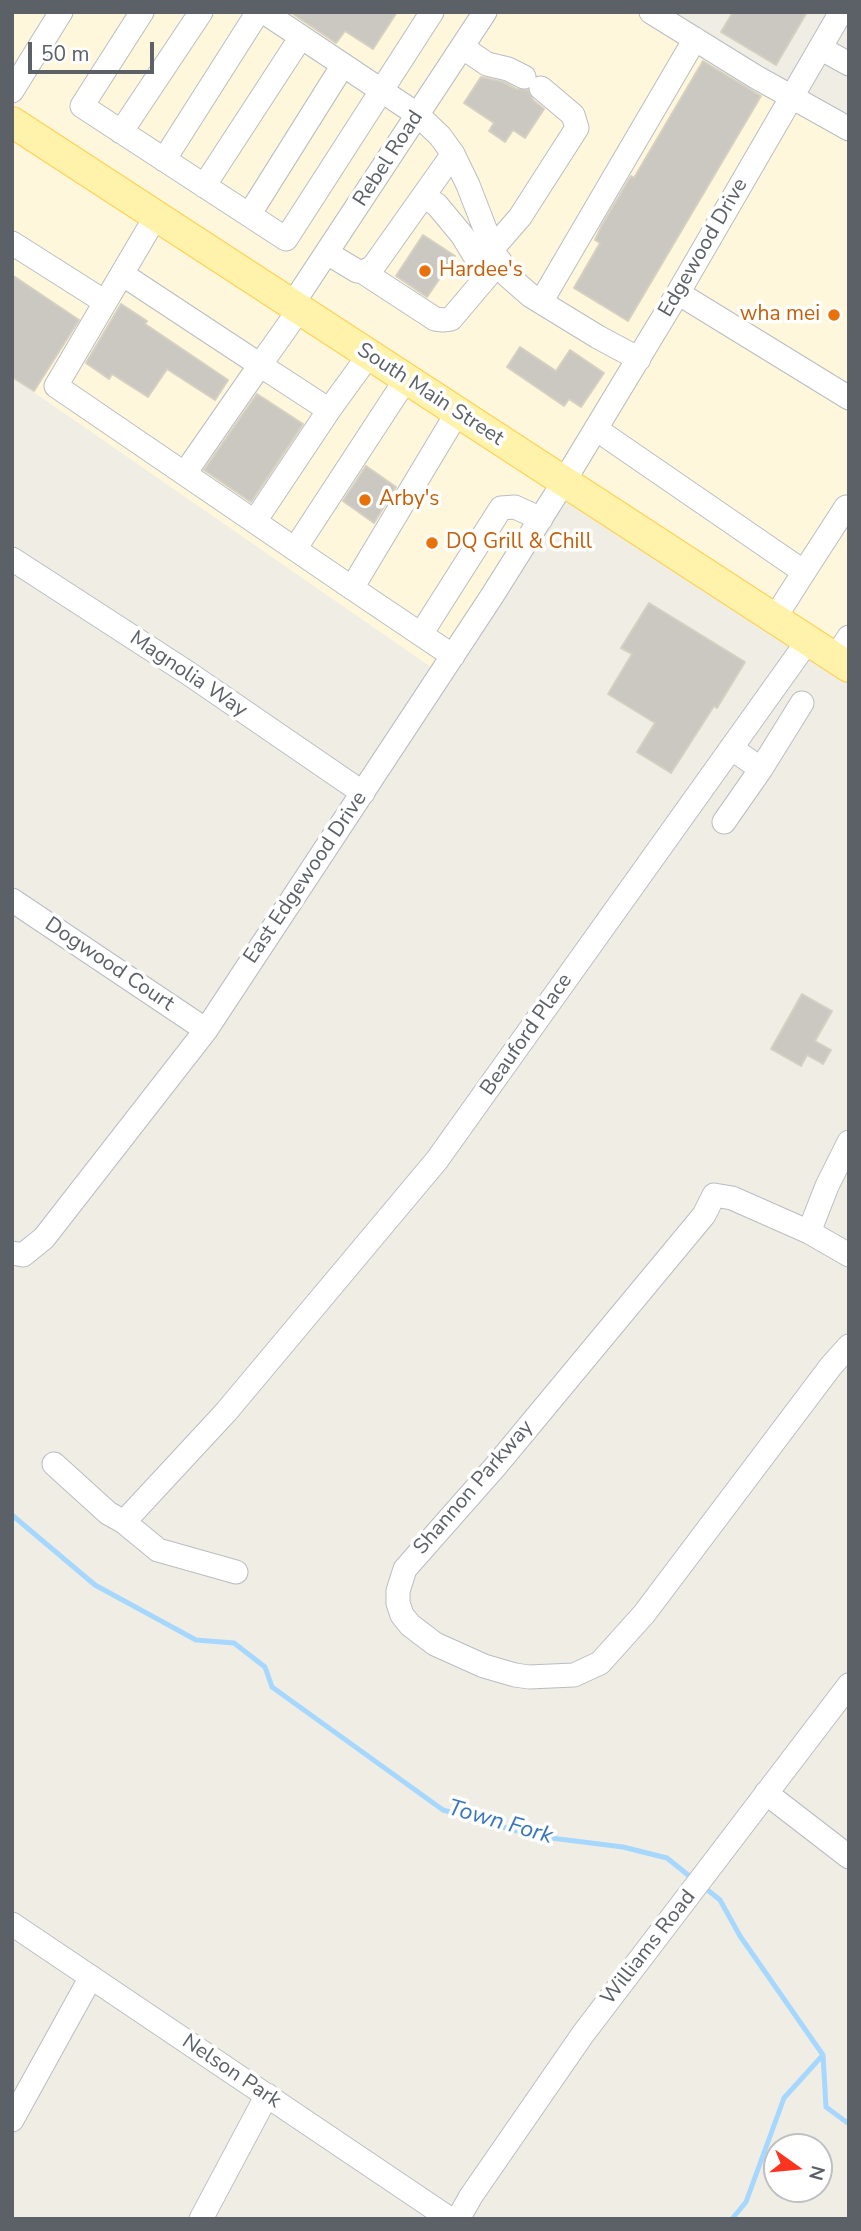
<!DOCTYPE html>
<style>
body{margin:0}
#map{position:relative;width:861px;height:2231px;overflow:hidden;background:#f0eee4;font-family:"Nunito Sans",sans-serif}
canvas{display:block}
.frame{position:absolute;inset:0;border:14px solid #5c6167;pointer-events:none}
.north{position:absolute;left:763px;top:2133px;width:70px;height:70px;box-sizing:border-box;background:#fff;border:2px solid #bec0c2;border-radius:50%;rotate:105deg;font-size:19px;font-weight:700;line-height:28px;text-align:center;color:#5c6167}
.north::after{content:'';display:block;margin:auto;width:24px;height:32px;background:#fb3420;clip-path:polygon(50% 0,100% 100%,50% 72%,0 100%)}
.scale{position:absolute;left:28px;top:42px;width:126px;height:32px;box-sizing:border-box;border:4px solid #5c6167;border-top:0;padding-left:9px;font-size:21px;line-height:24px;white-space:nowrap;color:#5c6167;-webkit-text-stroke:5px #fff;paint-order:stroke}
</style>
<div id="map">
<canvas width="861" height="2231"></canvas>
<div class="frame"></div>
<div class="north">N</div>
<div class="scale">50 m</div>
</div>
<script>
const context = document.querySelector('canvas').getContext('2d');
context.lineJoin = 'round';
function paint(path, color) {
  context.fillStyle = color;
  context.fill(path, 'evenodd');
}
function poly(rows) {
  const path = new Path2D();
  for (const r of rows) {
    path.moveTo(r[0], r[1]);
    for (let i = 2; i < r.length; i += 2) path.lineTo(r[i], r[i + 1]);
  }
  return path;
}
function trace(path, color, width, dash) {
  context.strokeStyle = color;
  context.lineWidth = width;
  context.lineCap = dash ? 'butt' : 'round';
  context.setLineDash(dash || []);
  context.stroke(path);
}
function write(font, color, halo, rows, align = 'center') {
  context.font = font + ' "Nunito Sans",sans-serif';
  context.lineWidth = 7;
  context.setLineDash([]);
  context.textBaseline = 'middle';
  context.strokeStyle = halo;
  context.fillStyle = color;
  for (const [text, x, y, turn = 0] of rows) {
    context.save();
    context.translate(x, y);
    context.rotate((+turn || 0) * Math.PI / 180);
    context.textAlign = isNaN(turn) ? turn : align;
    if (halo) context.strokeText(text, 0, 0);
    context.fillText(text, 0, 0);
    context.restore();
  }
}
const commercial = poly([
 [12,12,664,12,849,126,849,669,563,483,441,674,12,377]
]);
const stream = poly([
 [12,1515,95,1585,196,1640,234,1643,265,1667,272,1687,443,1810,535,1836,623,1847,667,1858,693,1879],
 [704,1887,720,1900,740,1936,823,2055,826,2107,849,2124],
 [732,2219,746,2202,784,2098,822,2056]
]);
const building = poly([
 [290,12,397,12,373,49,345,31,336,43,290,12],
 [733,12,807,12,776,65,721,32,733,12],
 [703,61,761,96,628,321,574,288,600,243,595,240,602,225,631,176,634,178,703,61],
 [481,77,503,82,516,89,528,90,533,100,544,109,525,138,513,130,505,142,489,131,494,123,464,103,481,77],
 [423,235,455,256,427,297,396,276,423,235],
 [12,275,79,320,34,391,12,377,12,275],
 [121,304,147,321,145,324,228,380,215,400,167,369,148,397,112,374,109,379,86,363,121,304],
 [520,347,556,371,570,350,604,373,581,407,569,399,564,406,507,367,520,347],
 [257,394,303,424,251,502,204,470,257,394],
 [366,466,396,487,374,523,343,501,366,466],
 [649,603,745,662,717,708,714,706,671,773,637,752,655,723,608,694,632,654,621,648,649,603],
 [802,994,832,1011,815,1041,831,1050,823,1064,807,1055,801,1066,771,1049,802,994]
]);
const minor = poly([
 [142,12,82,106,286,239,432,12],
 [264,12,418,115,440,136,453,154,468,185,494,252,507,275,531,296,598,337,639,359],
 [651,12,756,77,849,129],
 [462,47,487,64,508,69,524,77],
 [820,48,849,64],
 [12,91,61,12],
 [121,132,201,12],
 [164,160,258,12],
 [204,186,301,37],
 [424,196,437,205,462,235,487,276],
 [249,215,343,65],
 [156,216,56,386,352,588],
 [12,243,105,302],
 [493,248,520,217,577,128,573,115,541,88],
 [327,253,357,271,363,272,373,267,453,154],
 [363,272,435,319,443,320,451,319,500,261],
 [122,274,260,365,185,473],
 [678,293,849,398],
 [541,302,695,39],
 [292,305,485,12],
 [299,310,260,365,329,410,369,355],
 [596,429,804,572,774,619],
 [255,521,329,410],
 [295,549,406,379],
 [12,559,188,673,363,793],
 [804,572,846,507,849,508],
 [421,634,501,508,515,507,541,519],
 [453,656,352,588,457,413],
 [835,658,849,637],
 [731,748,761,769,802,703],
 [724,822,761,769],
 [12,900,206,1030],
 [809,1232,827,1186,849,1142],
 [12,1253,23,1255,44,1238,206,1030,492,596,563,483,678,293,841,12],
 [849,1255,809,1232,732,1198,714,1195,704,1215,495,1467,405,1569,398,1591,398,1603,402,1615,410,1625,435,1644,484,1666,515,1675,529,1677,574,1675,600,1663,644,1614,831,1366,849,1346],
 [54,1464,108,1513,124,1522,226,1412,437,1160,807,642],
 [124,1522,158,1550,236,1572],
 [766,1793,849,1857],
 [12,1924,450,2219],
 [12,2120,91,1977],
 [201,2219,267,2095],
 [458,2219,471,2196,583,2034,849,1685]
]);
const major = poly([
 [12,122,849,667]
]);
const markers = [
 [425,271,7,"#e8710a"],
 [834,315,7,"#e8710a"],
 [365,500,7,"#e8710a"],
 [432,543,7,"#e8710a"]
];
const streetNames = [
 ["Rebel Road",389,159,-57],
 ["Edgewood Drive",704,248,-60],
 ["South Main Street",430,395,33],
 ["Magnolia Way",188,675,34],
 ["East Edgewood Drive",306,878,-56],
 ["Dogwood Court",109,965,34],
 ["Beauford Place",527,1035,-55],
 ["Shannon Parkway",474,1488,-49],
 ["Williams Road",649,1948,-52],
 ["Nelson Park",231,2072,34]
];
const foodNames = [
 ["Hardee's",439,271],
 ["wha mei",820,315,"right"],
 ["Arby's",379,500],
 ["DQ Grill & Chill",446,543]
];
const waterNames = [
 ["Town Fork",500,1823,16]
];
paint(commercial, '#fff7db');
trace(stream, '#a6d7ff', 5);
paint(building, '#cbc8c1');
trace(building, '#d6d0c2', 2);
trace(minor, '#b9bdc2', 25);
trace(major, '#ffd04f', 32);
trace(minor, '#fff', 23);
trace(major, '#fff3ab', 30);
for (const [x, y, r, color] of markers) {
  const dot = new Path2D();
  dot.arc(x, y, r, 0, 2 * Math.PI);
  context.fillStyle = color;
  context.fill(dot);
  trace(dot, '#fff', 2.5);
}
write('21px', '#5c6167', '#fff', streetNames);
write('21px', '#c56008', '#fff', foodNames, 'left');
write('italic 23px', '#3776bd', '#fff', waterNames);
</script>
